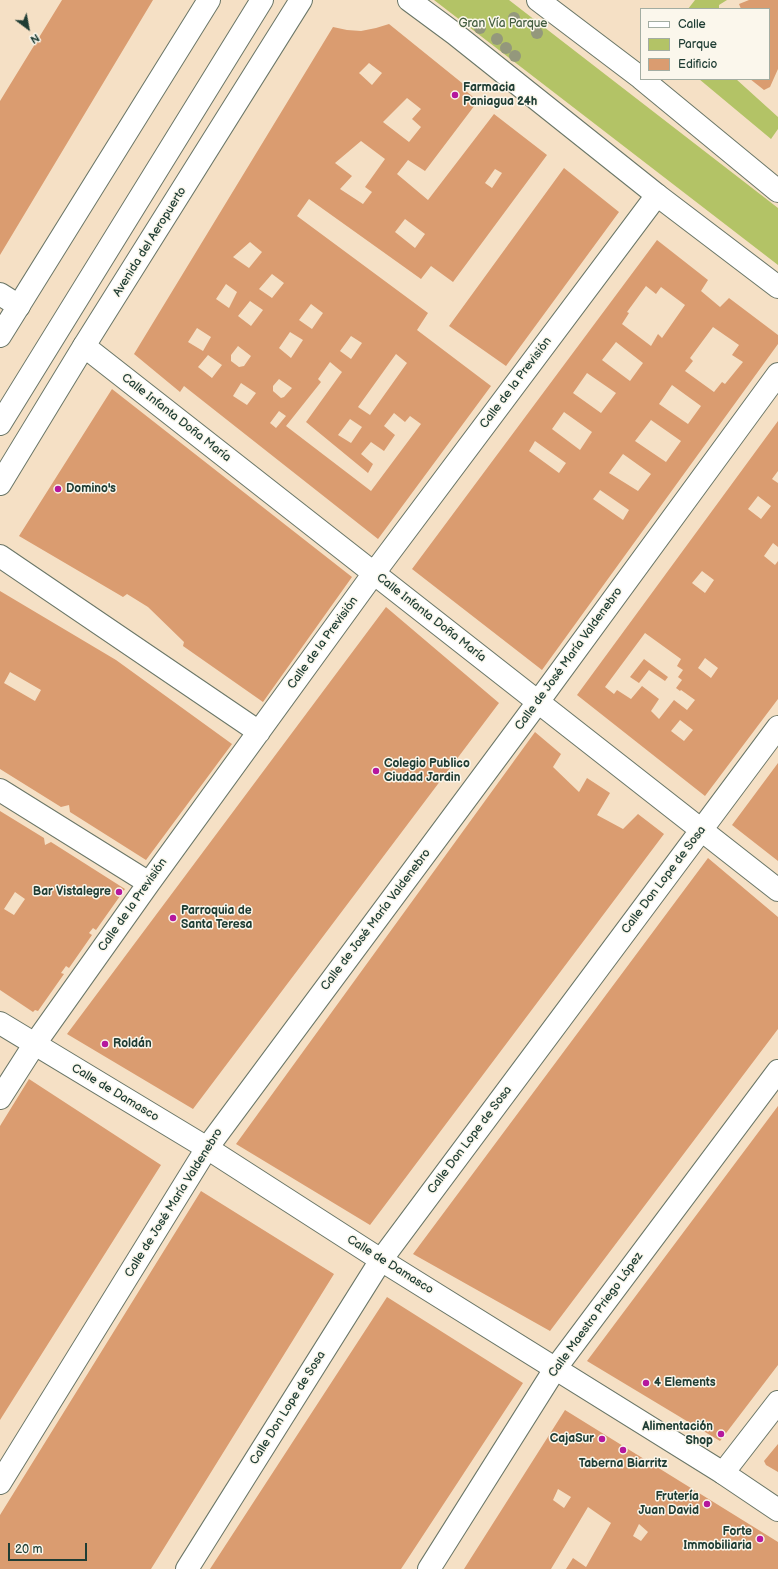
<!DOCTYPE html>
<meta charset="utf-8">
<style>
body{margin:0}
#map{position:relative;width:778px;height:1569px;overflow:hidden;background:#f5e0c5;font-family:"Balsamiq Sans",sans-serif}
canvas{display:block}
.legend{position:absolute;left:640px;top:8px;width:130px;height:72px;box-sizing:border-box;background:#fbf7ec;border:1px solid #a3ada2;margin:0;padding:5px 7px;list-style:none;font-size:12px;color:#1f3d34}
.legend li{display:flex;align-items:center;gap:8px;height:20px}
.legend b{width:20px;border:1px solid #a3ada2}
.north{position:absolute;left:8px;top:8px;width:40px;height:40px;-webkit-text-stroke:3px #fbf7ec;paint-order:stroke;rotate:148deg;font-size:11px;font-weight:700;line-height:16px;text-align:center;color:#1f3d34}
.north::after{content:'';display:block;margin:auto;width:14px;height:18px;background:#1f3d34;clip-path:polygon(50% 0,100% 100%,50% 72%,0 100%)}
.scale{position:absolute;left:8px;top:1543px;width:79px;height:18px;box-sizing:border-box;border:2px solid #1f3d34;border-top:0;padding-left:5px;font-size:12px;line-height:14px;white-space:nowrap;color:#1f3d34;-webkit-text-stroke:3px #fbf7ec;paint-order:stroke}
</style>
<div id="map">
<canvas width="778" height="1569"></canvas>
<ul class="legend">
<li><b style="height:5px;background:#fff"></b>Calle</li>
<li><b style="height:11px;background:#b3c366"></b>Parque</li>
<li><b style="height:11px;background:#da9c70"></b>Edificio</li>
</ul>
<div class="north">N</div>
<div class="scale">20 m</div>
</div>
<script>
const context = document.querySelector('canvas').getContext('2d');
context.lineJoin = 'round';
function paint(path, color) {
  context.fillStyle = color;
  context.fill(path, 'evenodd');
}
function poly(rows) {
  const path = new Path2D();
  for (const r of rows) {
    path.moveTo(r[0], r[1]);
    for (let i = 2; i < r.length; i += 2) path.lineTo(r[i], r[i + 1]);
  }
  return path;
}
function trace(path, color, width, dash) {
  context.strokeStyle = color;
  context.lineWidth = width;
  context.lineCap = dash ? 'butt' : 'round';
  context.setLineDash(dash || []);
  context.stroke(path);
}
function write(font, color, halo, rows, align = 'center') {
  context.font = font + ' "Balsamiq Sans",sans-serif';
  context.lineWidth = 3;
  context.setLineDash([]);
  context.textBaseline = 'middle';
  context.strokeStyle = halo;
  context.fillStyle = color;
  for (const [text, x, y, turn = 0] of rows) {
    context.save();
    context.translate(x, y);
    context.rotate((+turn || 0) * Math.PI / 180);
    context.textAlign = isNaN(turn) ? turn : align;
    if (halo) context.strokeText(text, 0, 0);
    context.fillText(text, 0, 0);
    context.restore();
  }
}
const green = poly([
 [434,0,509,0,778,208,778,265],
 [695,0,727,0,719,5,719,9,688,9],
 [699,79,736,79,778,117,778,129,771,139]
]);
const building = poly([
 [62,0,153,0,0,255,0,101],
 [749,0,778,0,778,69,770,87,764,90,750,79,769,79,769,9,741,9,739,4],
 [389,24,467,87,466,91,478,101,425,171,408,160,397,174,428,200,494,114,547,155,453,282,431,266,421,279,309,199,297,216,428,313,417,330,491,386,378,539,184,386,180,392,134,354,333,27,347,30,361,31,376,28],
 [369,63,382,73,372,85,359,73],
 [407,98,421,109,412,119,421,127,409,142,383,122],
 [361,141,385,159,365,187,372,192,363,204,340,189,352,176,335,163],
 [495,169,502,173,492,188,485,183],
 [405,219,425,234,415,248,395,232],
 [250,242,262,252,249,268,233,257],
 [272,274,284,283,272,298,259,289],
 [226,284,237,292,229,308,216,299],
 [250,301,263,310,251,326,238,316],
 [311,304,323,313,312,329,299,320],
 [197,328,211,337,203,351,188,342],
 [290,332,303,340,291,358,279,348],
 [351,336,362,343,351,359,340,351],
 [238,346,251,356,244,366,239,367,231,361,231,355],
 [396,354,407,363,370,415,358,407],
 [208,355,222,365,212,378,198,367],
 [330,362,342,372,306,422,368,473,373,464,361,454,371,442,384,451,395,435,384,426,394,413,405,422,410,416,421,424,371,491,286,426,321,382,318,379],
 [279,379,292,388,284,397,281,398,273,391,273,386],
 [241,383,256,393,247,405,233,396],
 [279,411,286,416,276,428,270,423],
 [350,419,362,427,351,443,338,435],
 [564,168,619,212,506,366,449,326],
 [657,240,708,280,701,291,720,307,729,298,778,335,778,344,542,670,412,569],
 [646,286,656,294,661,287,685,305,662,338,658,334,651,346,622,324,629,313,627,312],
 [713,327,739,345,732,355,743,362,725,384,722,382,714,392,685,371,693,361,690,358],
 [616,342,643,363,630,381,602,360],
 [587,373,616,393,601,413,573,393],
 [672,385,701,406,688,424,659,404],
 [564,412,592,432,580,450,552,429],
 [651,420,681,441,666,462,635,441],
 [535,441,566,463,559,473,529,451],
 [623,454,651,474,638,491,609,473],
 [600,490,629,510,623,520,593,499],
 [112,389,352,577,263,702,183,646,184,642,148,607,127,594,123,597,19,536],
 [778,421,778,471,772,479,778,483,778,547,773,543,764,556,775,565,778,561,778,699,705,796,577,695],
 [758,496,771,506,761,519,748,509],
 [702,571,714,580,705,593,692,583],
 [645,633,681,659,677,666,683,670,678,677,682,680,676,688,680,691,681,690,695,700,687,710,674,700,659,719,651,711,659,699,642,686,631,699,617,690,614,694,605,687],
 [705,658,718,668,711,678,698,668],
 [680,720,693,730,684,741,671,731],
 [0,591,116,660,232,744,146,860,70,812,69,805,61,807,0,769],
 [10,672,41,690,35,701,4,683],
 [386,607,499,703,193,1109,67,1034],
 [644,659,668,677,665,681,649,670,639,683,630,677],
 [535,732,561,754,553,767,579,792,587,778,610,793,597,815,623,829,638,814,664,834,370,1225,236,1144],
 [778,763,778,861,732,825],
 [0,811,44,838,45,845,51,842,125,889,96,930,93,928,89,933,92,935,69,968,66,966,61,973,64,974,38,1011,35,1010,33,1012,0,990],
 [15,892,25,899,14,915,4,909],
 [708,858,778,917,778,1029,550,1331,413,1254],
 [29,1079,161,1165,0,1420,0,1126],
 [778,1106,778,1365,720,1441,587,1361],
 [201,1191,334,1274,151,1569,0,1569,0,1515],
 [387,1297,523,1383,401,1569,210,1569],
 [565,1410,778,1542,778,1569,566,1569,573,1558,586,1567,611,1523,588,1507,551,1569,464,1569],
 [558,1489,571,1497,564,1508,553,1500],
 [639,1524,648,1532,641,1541,633,1536],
 [778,1444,778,1472,766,1465,764,1461]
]);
const street = poly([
 [0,294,19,306],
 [84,346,778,890],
 [0,556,259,732],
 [0,790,149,883],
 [0,1098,34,1045,149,883,374,573,657,195],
 [723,1473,778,1402],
 [0,1483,207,1148,538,702,778,374],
 [187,1569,381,1260,778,727],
 [429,1569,555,1369,778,1071]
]);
const secondary = poly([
 [0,336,209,0],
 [0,1023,207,1148,381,1260,723,1473,778,1510]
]);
const primary = poly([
 [409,0,455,34,657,195,778,287],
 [538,0,641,78],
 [642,79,778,191],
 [0,424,262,0],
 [0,484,84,346,301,0]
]);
const trees = [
 [514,18],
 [480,28],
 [537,33],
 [497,39],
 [506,48],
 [515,56]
];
const markers = [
 [455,95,4,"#b5179e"],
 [58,489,4,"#b5179e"],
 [376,771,4,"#b5179e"],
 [119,892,4,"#b5179e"],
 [173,918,4,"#b5179e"],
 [105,1044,4,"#b5179e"],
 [646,1383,4,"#b5179e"],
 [721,1434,4,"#b5179e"],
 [602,1439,4,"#b5179e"],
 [623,1450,4,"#b5179e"],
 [707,1504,4,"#b5179e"],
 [760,1539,4,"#b5179e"]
];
const parkNames = [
 ["Gran Vía Parque",503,24]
];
const poiNames = [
 ["Farmacia",463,88],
 ["Paniagua 24h",463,102],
 ["Domino's",66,489],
 ["Colegio Publico",384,764],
 ["Ciudad Jardin",384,778],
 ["Bar Vistalegre",111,892,"right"],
 ["Parroquia de",181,911],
 ["Santa Teresa",181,925],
 ["Roldán",113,1044],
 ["4 Elements",654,1383],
 ["Alimentación",713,1427,"right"],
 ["Shop",713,1441,"right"],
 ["CajaSur",594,1439,"right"],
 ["Taberna Biarritz",623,1464,"center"],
 ["Frutería",699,1497,"right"],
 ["Juan David",699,1511,"right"],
 ["Forte",752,1532,"right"],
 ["Immobiliaria",752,1546,"right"]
];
const streetNames = [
 ["Avenida del Aeropuerto",150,242,-58],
 ["Calle de la Previsión",516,383,-53],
 ["Calle Infanta Doña María",176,418,38],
 ["Calle Infanta Doña María",431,618,38],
 ["Calle de la Previsión",323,643,-54],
 ["Calle de José María Valdenebro",569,659,-54],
 ["Calle Don Lope de Sosa",664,880,-53],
 ["Calle de la Previsión",133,905,-55],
 ["Calle de José María Valdenebro",376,920,-53],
 ["Calle de Damasco",115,1093,31],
 ["Calle Don Lope de Sosa",470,1140,-53],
 ["Calle de José María Valdenebro",174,1203,-58],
 ["Calle de Damasco",390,1265,32],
 ["Calle Maestro Priego López",596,1315,-54],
 ["Calle Don Lope de Sosa",288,1408,-58]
];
paint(green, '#b3c366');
paint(building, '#da9c70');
trace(street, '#6a7667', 24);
trace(secondary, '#6a7667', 24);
trace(primary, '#6a7667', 24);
trace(street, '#fff', 22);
trace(secondary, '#fff', 22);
trace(primary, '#fff', 22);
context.fillStyle = '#94987c';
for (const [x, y] of trees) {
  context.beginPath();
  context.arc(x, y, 6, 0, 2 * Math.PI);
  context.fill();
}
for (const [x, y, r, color] of markers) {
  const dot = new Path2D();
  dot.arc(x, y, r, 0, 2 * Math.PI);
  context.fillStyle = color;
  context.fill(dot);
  trace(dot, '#fbf7ec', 1.5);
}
write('12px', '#445e40', '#fbf7ec', parkNames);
write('bold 12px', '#1f3d34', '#fbf7ec', poiNames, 'left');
write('12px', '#1f3d34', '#fbf7ec', streetNames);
</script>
